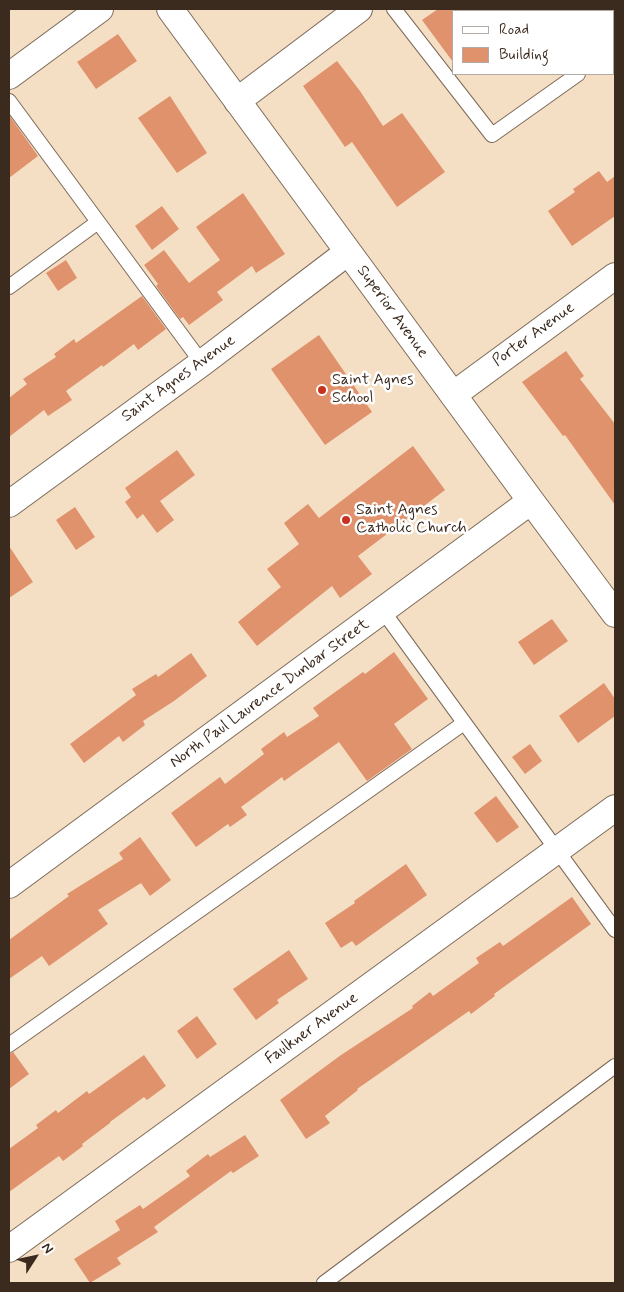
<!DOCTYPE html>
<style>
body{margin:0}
#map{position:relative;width:624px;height:1292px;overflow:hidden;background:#f5dfc4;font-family:Mynerve,sans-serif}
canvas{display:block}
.frame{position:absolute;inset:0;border:10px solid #3b2a1e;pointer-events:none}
.legend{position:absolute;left:452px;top:10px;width:162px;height:65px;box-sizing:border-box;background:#fff;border:1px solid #b1aaa5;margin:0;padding:6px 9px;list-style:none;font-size:15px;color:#3b2a1e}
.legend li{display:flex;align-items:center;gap:10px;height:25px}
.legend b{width:25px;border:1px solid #b1aaa5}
.north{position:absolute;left:10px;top:1232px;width:50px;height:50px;-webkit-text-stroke:4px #fff;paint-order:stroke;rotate:55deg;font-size:14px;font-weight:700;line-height:20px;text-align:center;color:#3b2a1e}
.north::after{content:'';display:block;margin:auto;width:18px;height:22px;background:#3b2a1e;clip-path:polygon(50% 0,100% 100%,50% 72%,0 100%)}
</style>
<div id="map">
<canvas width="624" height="1292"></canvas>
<div class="frame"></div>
<ul class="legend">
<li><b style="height:6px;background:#fff"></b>Road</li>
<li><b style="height:14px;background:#df926c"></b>Building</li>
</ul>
<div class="north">N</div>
</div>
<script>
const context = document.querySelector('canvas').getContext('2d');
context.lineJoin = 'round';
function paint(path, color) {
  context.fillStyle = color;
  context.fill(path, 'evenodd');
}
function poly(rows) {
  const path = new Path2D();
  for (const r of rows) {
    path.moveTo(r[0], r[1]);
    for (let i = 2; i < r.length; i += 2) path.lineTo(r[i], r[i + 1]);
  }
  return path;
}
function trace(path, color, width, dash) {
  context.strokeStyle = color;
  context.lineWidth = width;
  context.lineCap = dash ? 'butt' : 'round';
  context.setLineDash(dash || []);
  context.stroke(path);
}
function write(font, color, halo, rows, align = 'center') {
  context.font = font + ' Mynerve,sans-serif';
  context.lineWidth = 5;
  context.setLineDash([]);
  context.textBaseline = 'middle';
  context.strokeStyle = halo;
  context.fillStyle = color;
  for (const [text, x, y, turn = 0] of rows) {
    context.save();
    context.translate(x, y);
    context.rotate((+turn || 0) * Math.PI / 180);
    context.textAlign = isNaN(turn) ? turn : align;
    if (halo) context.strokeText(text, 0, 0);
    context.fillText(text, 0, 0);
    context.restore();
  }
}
const building = poly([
 [438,9,453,9,453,62,422,20],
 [118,34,137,61,96,89,77,62],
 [337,61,360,91,383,126,402,113,445,172,397,207,352,142,345,147,303,86],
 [170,96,207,153,177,173,138,118],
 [9,115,38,156,9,178],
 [599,171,607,182,615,176,615,216,572,246,548,211,575,192,573,189],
 [243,193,285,254,256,273,252,266,217,292,223,300,189,325,183,317,180,319,156,286,158,284,144,265,164,250,189,283,220,260,196,227],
 [162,206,179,229,152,250,135,226],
 [66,260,77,278,58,291,46,273],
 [142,296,166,329,138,350,134,344,103,367,102,365,66,391,72,400,48,416,44,410,9,437,9,398,27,384,23,379,56,357,54,354,74,339,76,343],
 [319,335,372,412,325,445,271,369],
 [566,351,584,376,580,379,615,424,615,505,565,435,563,436,522,382],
 [413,446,445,490,358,556,372,574,340,598,332,586,257,646,238,622,281,587,267,569,299,544,284,523,308,504,319,518],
 [177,450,195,475,160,501,174,520,157,533,143,514,137,519,125,502,131,497,125,488],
 [75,507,95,537,76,550,56,520],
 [9,546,33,582,9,598],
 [552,619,568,641,534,665,518,642],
 [394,652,428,699,394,724,412,749,367,781,339,742,284,781,282,777,241,807,247,815,230,827,228,824,196,847,171,813,220,777,225,784,264,754,261,749,284,732,287,737,319,716,313,708,363,672,365,674],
 [191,653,207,676,174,701,143,721,145,725,123,742,119,736,84,763,70,744,136,695,132,689,156,674,158,677],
 [604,683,615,699,615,716,578,743,559,716],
 [530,744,542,761,525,774,512,757],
 [496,796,519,827,497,843,474,813],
 [140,837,171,880,150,896,141,883,98,910,108,924,49,966,42,956,9,979,9,940,69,896,67,894,123,859,119,853],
 [406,864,427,895,356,946,352,941,341,948,325,923,355,903,354,901],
 [572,897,591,924,494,994,495,996,471,1014,469,1011,357,1089,358,1090,325,1116,330,1123,306,1139,280,1100,341,1055,413,1008,412,1006,430,992,433,996,479,963,476,958,500,942,503,946],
 [289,950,308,979,277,1000,279,1003,256,1020,233,989],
 [197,1016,217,1044,197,1059,177,1031],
 [13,1052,29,1074,9,1089,9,1054],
 [144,1055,166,1086,147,1100,144,1097,110,1122,110,1123,82,1144,83,1146,63,1161,59,1156,9,1192,9,1149,38,1128,36,1125,56,1110,58,1113,87,1091,89,1094],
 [245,1135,259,1156,233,1173,231,1171,154,1227,158,1232,117,1258,121,1264,90,1283,74,1259,120,1230,115,1221,140,1205,143,1209,190,1176,186,1171,208,1154,210,1157]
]);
const service = poly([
 [394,9,492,135,578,74],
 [613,49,615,47],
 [9,101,202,363],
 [9,287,98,222],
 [383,611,615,930],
 [9,1045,464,723],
 [324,1283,615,1066]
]);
const minor = poly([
 [170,9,531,501,615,614],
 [9,76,100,9],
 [237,101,359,9],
 [453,395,615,276],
 [9,504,202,363,348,252],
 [9,885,531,501],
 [9,1249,615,808]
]);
const markers = [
 [322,390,5,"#c8321e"],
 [346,520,5,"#c8321e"]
];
const streetNames = [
 ["Superior Avenue",392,312,54],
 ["Porter Avenue",534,335,-36],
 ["Saint Agnes Avenue",179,379,-36],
 ["North Paul Laurence Dunbar Street",270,694,-36],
 ["Faulkner Avenue",312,1029,-36]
];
const poiNames = [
 ["Saint Agnes",332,381],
 ["School",332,399],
 ["Saint Agnes",356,511],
 ["Catholic Church",356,529]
];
paint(building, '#df926c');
trace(service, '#7c6958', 16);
trace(minor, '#7c6958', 28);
trace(service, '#fff', 14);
trace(minor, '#fff', 26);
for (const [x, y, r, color] of markers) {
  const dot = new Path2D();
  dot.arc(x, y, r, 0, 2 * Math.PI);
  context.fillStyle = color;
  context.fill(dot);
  trace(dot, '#fff', 2);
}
write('16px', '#3b2a1e', '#fff', streetNames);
write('16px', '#3b2a1e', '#fff', poiNames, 'left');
</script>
